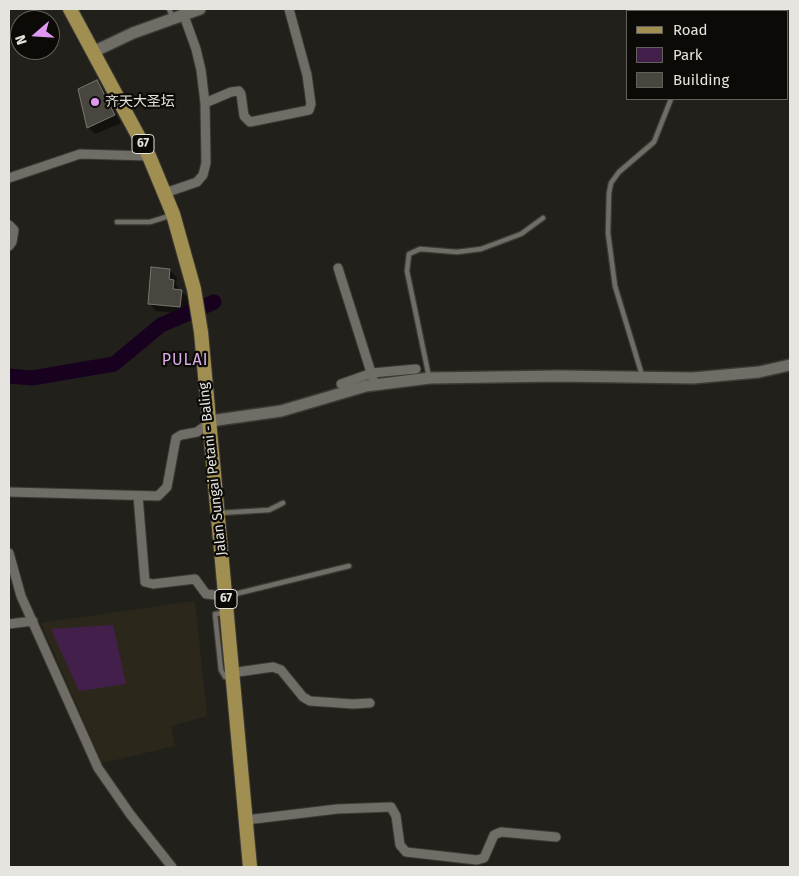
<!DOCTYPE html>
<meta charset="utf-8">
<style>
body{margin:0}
#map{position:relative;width:799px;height:876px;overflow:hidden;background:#22201a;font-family:"Fira Sans",sans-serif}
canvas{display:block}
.frame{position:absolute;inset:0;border:10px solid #e5e4df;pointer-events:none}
.legend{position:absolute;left:626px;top:10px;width:162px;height:90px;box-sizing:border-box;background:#0b0a07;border:1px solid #62615d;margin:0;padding:6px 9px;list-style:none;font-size:15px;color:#e5e4df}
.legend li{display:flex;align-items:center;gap:10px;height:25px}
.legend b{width:25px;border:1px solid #62615d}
.north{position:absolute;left:10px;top:10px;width:50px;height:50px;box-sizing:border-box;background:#0b0a07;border:1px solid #62615d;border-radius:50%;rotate:251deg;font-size:14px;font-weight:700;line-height:20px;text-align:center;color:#e5e4df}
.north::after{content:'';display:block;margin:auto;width:18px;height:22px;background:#df98f2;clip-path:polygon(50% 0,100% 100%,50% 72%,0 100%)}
</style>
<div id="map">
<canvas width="799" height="876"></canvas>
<div class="frame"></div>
<ul class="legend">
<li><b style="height:6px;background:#a08f51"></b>Road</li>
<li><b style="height:14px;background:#43204c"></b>Park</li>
<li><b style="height:14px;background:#48463f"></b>Building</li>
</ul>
<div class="north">N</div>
</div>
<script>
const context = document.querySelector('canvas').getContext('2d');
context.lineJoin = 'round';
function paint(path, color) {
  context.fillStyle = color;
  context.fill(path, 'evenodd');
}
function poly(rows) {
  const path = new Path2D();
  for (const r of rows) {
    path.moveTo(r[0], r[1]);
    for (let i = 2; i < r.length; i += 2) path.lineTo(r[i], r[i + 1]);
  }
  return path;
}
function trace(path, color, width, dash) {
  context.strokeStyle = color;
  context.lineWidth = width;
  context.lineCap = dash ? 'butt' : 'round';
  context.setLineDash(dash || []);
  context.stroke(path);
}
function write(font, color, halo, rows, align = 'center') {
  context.font = font + ' "Fira Sans","Noto Sans SC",sans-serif';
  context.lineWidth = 4.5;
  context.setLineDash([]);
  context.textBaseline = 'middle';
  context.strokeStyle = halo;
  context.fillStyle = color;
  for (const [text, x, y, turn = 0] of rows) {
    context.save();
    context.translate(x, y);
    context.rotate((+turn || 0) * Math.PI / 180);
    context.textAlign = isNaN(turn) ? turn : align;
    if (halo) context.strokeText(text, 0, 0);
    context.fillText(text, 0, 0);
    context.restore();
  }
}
const built = poly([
 [195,601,207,716,171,726,175,746,102,763,41,623]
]);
const green = poly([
 [113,625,126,684,79,691,51,629]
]);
const shadow = poly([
 [96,82,103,89,121,123,95,134,88,127],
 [170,270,177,277,176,284,180,291,189,298,187,314,156,311,149,303]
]);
const river = poly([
 [9,376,32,378,114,364,161,325,214,302]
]);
const building = poly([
 [97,80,115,115,87,128,78,89,97,80],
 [151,267,170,269,169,279,174,280,173,289,182,290,180,307,148,304,151,267]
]);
const service = poly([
 [169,9,173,18],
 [715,11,716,9],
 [117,222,150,222,172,215],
 [642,375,615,286,608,233,609,193,611,183,619,172,654,142,671,99],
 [429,377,407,271,409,254,420,249,457,252,481,249,521,234,543,218],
 [219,513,269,510,283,503],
 [227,596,349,566],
 [225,613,215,614,221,670,225,677,231,678]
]);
const minor = poly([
 [205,103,231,92,239,91,241,94,244,116,250,122,309,110,311,104,307,75,289,9],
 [9,178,80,154,149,156],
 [165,193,197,182,203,175,206,163,205,103,201,70,196,49,183,13],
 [9,225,14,230,12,242,9,246],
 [338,268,375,385],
 [341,384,372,373,416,369],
 [9,492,158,496,167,487,176,438,181,435,197,432,208,424],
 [138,496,145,582,153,584,195,579,206,594,225,596],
 [9,553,21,596,98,768,130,814,172,867],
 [9,624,33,621],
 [231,673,273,667,281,670,303,697,310,701,353,704,370,703],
 [246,820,337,809,391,807,396,816,400,845,406,852,477,860,484,858,494,835,501,832,556,837]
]);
const tertiary = poly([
 [93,52,133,33,200,9],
 [208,424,217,420,281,411,366,386,430,378,559,376,693,378,759,372,790,365]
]);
const primary = poly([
 [70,9,149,156,173,214,194,289,201,332,250,867]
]);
const markers = [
 [95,102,5,"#df98f2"]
];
const shields = [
 [143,144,22],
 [226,599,22]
];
const shieldNames = [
 ["67",143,144],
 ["67",226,599]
];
const poiNames = [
 ["齐天大圣坛",105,102]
];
const streetNames = [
 ["Jalan Sungai Petani - Baling",213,469,-96]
];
const quarterNames = [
 ["PULAI",185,361]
];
paint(built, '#2b281b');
paint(green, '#43204c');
paint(shadow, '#0007');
trace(river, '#18001f', 15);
paint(building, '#48463f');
trace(building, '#78766e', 1);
trace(service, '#3c3a35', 7);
trace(minor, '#3c3a35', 11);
trace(tertiary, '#3c3a35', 14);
trace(primary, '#3c3a35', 16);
trace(service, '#6f6d65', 4.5);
trace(minor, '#6f6d65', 9);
trace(tertiary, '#6f6d65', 11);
trace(primary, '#a08f51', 14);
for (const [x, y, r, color] of markers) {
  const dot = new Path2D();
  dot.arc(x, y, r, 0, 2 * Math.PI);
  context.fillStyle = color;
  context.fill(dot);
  trace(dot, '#0b0a07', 2);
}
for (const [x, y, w] of shields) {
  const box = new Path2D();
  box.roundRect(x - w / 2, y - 9.5, w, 19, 4);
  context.fillStyle = '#0b0a07';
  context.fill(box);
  trace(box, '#e5e4df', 1);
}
write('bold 12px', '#e5e4df', null, shieldNames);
write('14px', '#e5e4df', '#0b0a07', poiNames, 'left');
write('14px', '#e5e4df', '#0b0a07', streetNames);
context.letterSpacing = '1px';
write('16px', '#dcabe9', '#0b0a07', quarterNames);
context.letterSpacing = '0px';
</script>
